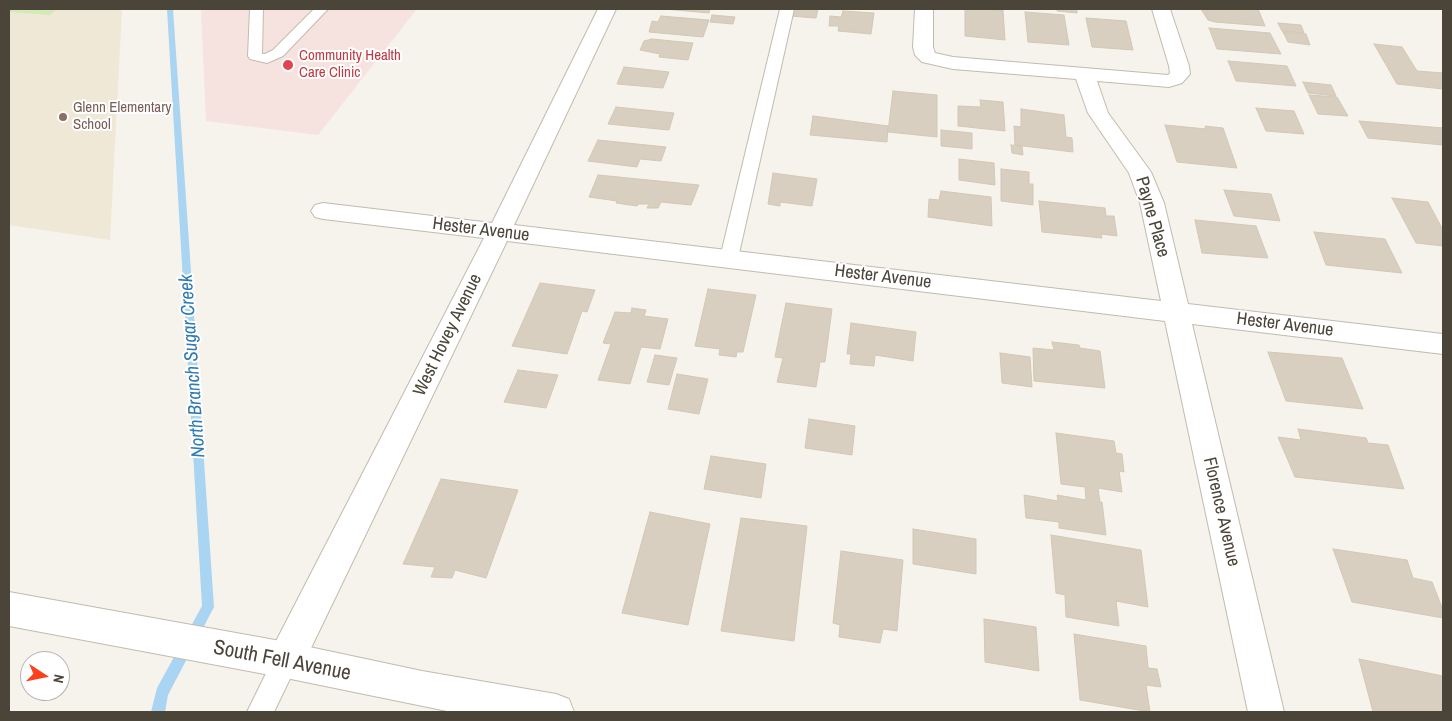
<!DOCTYPE html>
<style>
body{margin:0}
#map{position:relative;width:1452px;height:721px;overflow:hidden;background:#f6f3ec;font-family:"Archivo Narrow",sans-serif}
canvas{display:block}
.frame{position:absolute;inset:0;border:10px solid #4b4439;pointer-events:none}
.north{position:absolute;left:20px;top:651px;width:50px;height:50px;box-sizing:border-box;background:#fff;border:1px solid #b7b4b0;border-radius:50%;rotate:101deg;font-size:14px;font-weight:700;line-height:20px;text-align:center;color:#4b4439}
.north::after{content:'';display:block;margin:auto;width:18px;height:22px;background:#fc3f1d;clip-path:polygon(50% 0,100% 100%,50% 72%,0 100%)}
</style>
<div id="map">
<canvas width="1452" height="721"></canvas>
<div class="frame"></div>
<div class="north">N</div>
</div>
<script>
const context = document.querySelector('canvas').getContext('2d');
context.lineJoin = 'round';
function paint(path, color) {
  context.fillStyle = color;
  context.fill(path, 'evenodd');
}
function poly(rows) {
  const path = new Path2D();
  for (const r of rows) {
    path.moveTo(r[0], r[1]);
    for (let i = 2; i < r.length; i += 2) path.lineTo(r[i], r[i + 1]);
  }
  return path;
}
function trace(path, color, width, dash) {
  context.strokeStyle = color;
  context.lineWidth = width;
  context.lineCap = dash ? 'butt' : 'round';
  context.setLineDash(dash || []);
  context.stroke(path);
}
function write(font, color, halo, rows, align = 'center') {
  context.font = font + ' "Archivo Narrow",sans-serif';
  context.lineWidth = 4;
  context.setLineDash([]);
  context.textBaseline = 'middle';
  context.strokeStyle = halo;
  context.fillStyle = color;
  for (const [text, x, y, turn = 0] of rows) {
    context.save();
    context.translate(x, y);
    context.rotate((+turn || 0) * Math.PI / 180);
    context.textAlign = isNaN(turn) ? turn : align;
    if (halo) context.strokeText(text, 0, 0);
    context.fillText(text, 0, 0);
    context.restore();
  }
}
const education = poly([
 [9,9,122,9,110,240,9,225]
]);
const medical = poly([
 [201,9,417,9,318,135,206,121]
]);
const green = poly([
 [9,9,57,9,50,15,9,12]
]);
const stream = poly([
 [167,9,173,9,214,607,168,695,165,712,151,712,157,688,202,606,167,9]
]);
const building = poly([
 [664,9,710,9,709,13,664,9],
 [792,9,818,9,816,18,790,16,792,9],
 [965,9,1003,10,1005,40,965,36,965,9],
 [1057,9,1077,9,1077,13,1057,11,1057,9],
 [1201,9,1258,9,1265,26,1215,22,1208,20,1201,9],
 [843,11,874,13,871,34,838,31,839,26,829,26,830,16,841,17,843,11],
 [1025,12,1064,15,1069,45,1028,42,1025,12],
 [712,15,735,17,733,24,710,22,712,15],
 [661,16,709,20,703,37,649,32,652,21,658,22,661,16],
 [1086,18,1126,21,1133,50,1092,47,1086,18],
 [1278,23,1301,25,1304,33,1282,31,1278,23],
 [1209,28,1270,33,1281,54,1217,49,1209,28],
 [1283,32,1306,34,1310,45,1288,42,1283,32],
 [652,39,693,43,688,60,659,57,660,54,640,50,644,41,652,39],
 [1374,44,1402,47,1417,71,1443,73,1443,89,1397,84,1374,44],
 [1228,61,1287,66,1296,86,1236,81,1228,61],
 [624,67,669,72,663,88,617,84,624,67],
 [1303,82,1331,85,1336,96,1308,93,1303,82],
 [893,91,937,95,937,137,888,132,893,91],
 [1309,95,1337,97,1348,116,1318,114,1309,95],
 [980,100,1003,102,1005,131,958,126,958,106,981,107,980,100],
 [616,107,674,113,669,130,608,124,616,107],
 [1256,108,1294,111,1304,134,1266,131,1256,108],
 [1021,109,1064,115,1066,137,1072,138,1073,152,1015,145,1014,126,1021,127,1021,109],
 [813,116,888,126,887,142,810,135,813,116],
 [1359,121,1443,128,1443,145,1368,138,1359,121],
 [1165,125,1206,129,1205,126,1223,128,1237,168,1177,162,1165,125],
 [941,130,972,133,972,149,941,146,941,130],
 [598,140,666,147,661,161,640,159,637,167,588,161,598,140],
 [1011,145,1022,146,1023,155,1012,153,1011,145],
 [959,159,994,163,995,185,959,180,959,159],
 [1001,169,1029,172,1029,184,1033,184,1033,205,1001,201,1001,169],
 [773,173,817,179,812,206,780,202,780,206,768,204,773,173],
 [598,175,699,185,691,205,661,202,658,208,647,208,649,204,639,204,637,206,616,203,617,201,589,197,598,175],
 [1224,190,1271,194,1280,221,1234,216,1224,190],
 [941,191,991,197,992,226,928,217,929,199,939,200,941,191],
 [1392,198,1428,202,1443,230,1443,246,1416,243,1392,198],
 [1039,201,1105,208,1106,216,1114,216,1117,236,1101,234,1102,238,1042,232,1039,201],
 [1195,220,1256,226,1268,258,1202,253,1195,220],
 [1314,232,1385,239,1402,273,1326,265,1314,232],
 [540,283,595,290,587,312,582,311,567,354,512,346,540,283],
 [708,289,756,295,743,352,737,352,736,357,719,355,720,349,695,346,708,289],
 [786,303,832,309,825,362,820,362,816,387,777,382,783,358,775,357,786,303],
 [632,308,646,310,644,316,668,319,660,349,641,347,630,384,598,380,611,344,603,343,615,312,631,313,632,308],
 [851,323,916,332,913,361,875,355,874,366,850,364,851,354,847,354,851,323],
 [1052,342,1079,345,1080,348,1100,351,1105,388,1034,381,1033,348,1054,350,1052,342],
 [1268,352,1342,358,1363,409,1286,401,1268,352],
 [1000,353,1030,357,1032,387,1002,383,1000,353],
 [655,355,677,358,669,385,647,382,655,355],
 [518,370,558,375,546,408,504,402,518,370],
 [677,374,708,379,699,414,668,409,677,374],
 [809,419,855,426,852,455,805,448,809,419],
 [1298,429,1366,438,1368,443,1388,445,1404,489,1295,477,1278,437,1301,440,1298,429],
 [1056,433,1114,441,1116,453,1122,454,1124,472,1119,471,1122,492,1098,488,1100,502,1102,502,1106,535,1059,528,1059,522,1026,518,1024,495,1058,501,1057,495,1086,500,1085,487,1061,484,1056,433],
 [711,456,766,464,761,498,704,489,711,456],
 [441,479,518,490,486,578,455,570,452,578,431,577,435,567,403,564,441,479],
 [650,512,710,524,688,625,622,613,650,512],
 [741,518,807,526,794,641,721,631,741,518],
 [913,529,976,539,976,574,913,564,913,529],
 [1051,535,1141,550,1148,607,1116,601,1119,626,1066,617,1065,595,1056,593,1051,535],
 [1333,549,1407,560,1413,578,1432,582,1443,610,1443,618,1352,602,1333,549],
 [841,551,903,560,897,631,883,629,880,643,839,637,840,625,833,623,841,551],
 [984,619,1036,627,1039,671,985,662,984,619],
 [1074,634,1146,646,1148,668,1157,669,1161,687,1146,685,1150,712,1080,700,1074,634],
 [1359,659,1443,676,1443,712,1373,712,1359,659]
]);
const service = poly([
 [250,9,263,9,262,54,265,54,273,50,314,9,328,9,283,56,267,63,250,59,248,56,250,9],
 [780,9,794,9,738,258,735,263,729,264,723,263,720,258,780,9],
 [286,647,295,651,299,660,274,712,247,712,277,651,286,647]
]);
const minor = poly([
 [598,9,616,9,514,225,1161,301,1140,203,1129,173,1088,113,1076,79,953,69,922,62,915,55,913,47,915,9,933,9,933,47,935,53,953,57,1168,75,1170,73,1169,66,1152,9,1170,9,1189,66,1190,74,1182,83,1169,87,1097,81,1108,113,1151,172,1164,203,1188,304,1443,334,1443,354,1192,324,1284,712,1248,712,1165,321,507,241,299,673,286,678,273,673,268,660,273,647,484,238,323,219,315,217,311,211,315,205,323,203,492,223,598,9]
]);
const tertiary = poly([
 [9,592,286,642,422,671,556,694,569,699,574,712,452,712,286,678,9,626,9,592]
]);
const markers = [
 [288,65,6,"#e0444e"],
 [63,117,5,"#8d6e63"]
];
const farHealthnames = [
 ["Community Health",299,56],
 ["Care Clinic",299,73]
];
const farEducationnames = [
 ["Glenn Elementary",73,108],
 ["School",73,125]
];
const streetNames = [
 ["Payne Place",1152,217,74],
 ["Hester Avenue",481,230,7],
 ["Hester Avenue",883,277,7],
 ["Hester Avenue",1285,325,7],
 ["West Hovey Avenue",448,335,-64],
 ["Florence Avenue",1221,512,77]
];
const waterNames = [
 ["North Branch Sugar Creek",193,366,-94]
];
const nearStreetnames = [
 ["South Fell Avenue",282,661,11]
];
paint(education, '#efe8d6');
paint(medical, '#f6e3e0');
paint(green, '#d2eab5');
paint(stream, '#a9d4f2');
paint(building, '#d8cfc1');
trace(building, '#d3c7b4', 1);
trace(service, '#c2bbae', 2);
trace(minor, '#c2bbae', 2);
trace(tertiary, '#c2bbae', 2);
paint(service, '#fff');
paint(minor, '#fff');
paint(tertiary, '#fff');
for (const [x, y, r, color] of markers) {
  const dot = new Path2D();
  dot.arc(x, y, r, 0, 2 * Math.PI);
  context.fillStyle = color;
  context.fill(dot);
  trace(dot, '#fff', 2);
}
write('15px', '#be3a42', '#fff', farHealthnames, 'left');
write('15px', '#785e54', '#fff', farEducationnames, 'left');
write('18px', '#4b4439', '#fff', streetNames);
write('italic 19px', '#2e7ab2', '#fff', waterNames);
write('21px', '#4b4439', '#fff', nearStreetnames);
</script>
